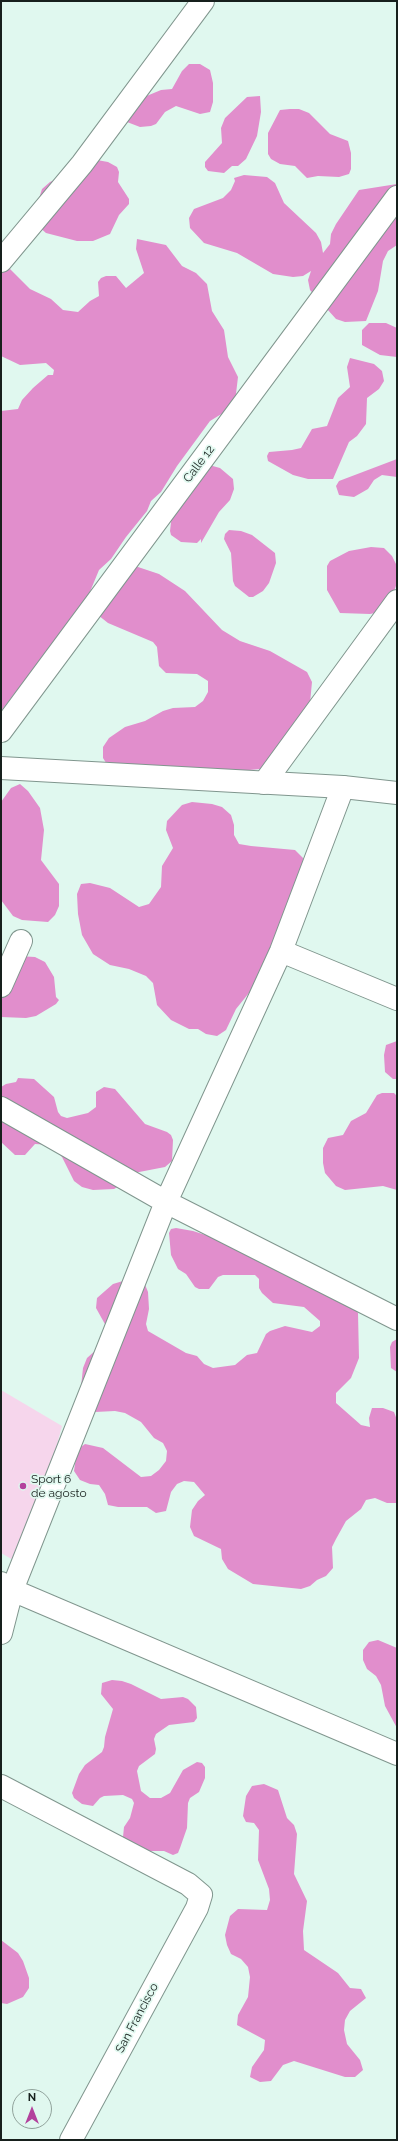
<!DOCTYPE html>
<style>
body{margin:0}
#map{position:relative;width:398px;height:2141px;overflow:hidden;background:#e0f8ef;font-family:Raleway,sans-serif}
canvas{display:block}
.frame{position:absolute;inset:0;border:2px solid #17201d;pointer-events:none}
.north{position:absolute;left:12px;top:2089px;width:40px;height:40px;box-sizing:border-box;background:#e0f8ef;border:1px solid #90a29b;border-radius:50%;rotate:0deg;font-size:11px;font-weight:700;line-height:16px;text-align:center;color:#17201d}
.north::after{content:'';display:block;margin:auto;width:14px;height:18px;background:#b3429d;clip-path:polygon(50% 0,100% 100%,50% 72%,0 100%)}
</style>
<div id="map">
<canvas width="398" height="2141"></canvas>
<div class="frame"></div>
<div class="north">N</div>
</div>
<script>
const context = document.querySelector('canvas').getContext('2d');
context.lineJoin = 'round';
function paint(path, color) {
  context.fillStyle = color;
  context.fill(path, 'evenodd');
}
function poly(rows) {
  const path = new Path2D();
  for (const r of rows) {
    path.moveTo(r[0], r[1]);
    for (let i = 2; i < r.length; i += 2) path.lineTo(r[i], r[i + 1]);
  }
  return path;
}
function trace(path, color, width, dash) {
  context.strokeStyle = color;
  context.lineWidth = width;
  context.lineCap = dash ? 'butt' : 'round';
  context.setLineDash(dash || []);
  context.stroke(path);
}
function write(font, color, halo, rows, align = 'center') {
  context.font = font + ' Raleway,sans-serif';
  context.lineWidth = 3.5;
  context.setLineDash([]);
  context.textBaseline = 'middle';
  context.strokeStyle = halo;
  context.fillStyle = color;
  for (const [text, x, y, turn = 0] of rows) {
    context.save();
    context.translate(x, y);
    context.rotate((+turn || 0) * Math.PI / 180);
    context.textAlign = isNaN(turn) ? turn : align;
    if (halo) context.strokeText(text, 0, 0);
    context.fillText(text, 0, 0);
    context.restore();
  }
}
const green = poly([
 [1,1390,62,1426,30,1545,15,1561,1,1553]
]);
const forest = poly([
 [189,64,200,64,210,70,213,83,213,102,210,112,200,114,176,106,165,112,156,124,151,126,140,127,127,122,137,100,161,90,172,89,182,71],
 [260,96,261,112,257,136,246,159,238,166,232,166,224,173,208,171,205,167,205,162,222,143,221,128,225,118,247,97],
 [290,109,299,109,309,113,330,134,348,141,351,153,351,169,349,174,339,177,318,176,307,178,295,166,280,164,271,159,268,154,268,133,280,110],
 [97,160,108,162,117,167,119,172,118,182,129,199,129,204,119,215,110,234,93,241,77,241,46,233,38,226,37,205,42,189,50,182],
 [244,175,267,177,275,183,284,203,316,233,321,242,323,253,330,244,331,234,336,224,359,190,397,184,397,245,388,251,383,261,378,291,366,321,345,322,336,319,310,290,308,280,311,271,303,276,293,277,273,274,237,253,204,243,190,228,189,218,194,209,223,198,231,190,235,181,234,178],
 [137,239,166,245,182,266,196,273,207,284,212,311,224,330,228,357,238,377,235,402,228,410,210,421,177,466,161,492,151,501,147,511,126,537,111,559,99,570,87,599,1,711,1,411,18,409,22,400,33,388,48,375,53,375,54,370,46,363,20,365,1,356,1,267,10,269,30,289,51,299,63,310,78,312,90,301,99,296,98,282,101,278,106,276,116,276,126,288,144,273,136,249],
 [369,323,386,323,397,328,397,357,380,355,362,345,362,330],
 [350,358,374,364,382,371,384,381,379,389,367,398,366,424,357,436,349,442,333,479,308,479,293,475,268,461,267,456,269,452,292,450,301,448,312,429,327,426,338,398,350,387,347,367],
 [397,459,397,477,382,475,374,480,368,489,354,497,339,495,336,486,339,481],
 [209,465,220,468,233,479,234,489,230,500,219,512,201,543,201,539,197,543,181,542,171,535,170,531,172,514],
 [229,530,241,531,252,535,275,553,276,563,269,583,263,591,253,597,249,597,244,593,235,586,233,581,231,553,224,539,225,534],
 [371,547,384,548,392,556,397,566,397,583,393,594,380,612,370,614,340,613,327,590,327,566,330,561,349,551],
 [127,567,138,567,159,574,185,591,222,630,240,641,270,651,307,672,312,682,310,703,284,748,260,769,239,771,108,766,103,758,103,747,109,738,125,727,145,721,163,711,173,708,195,707,203,701,208,692,208,681,197,674,166,673,159,666,157,647,153,642,108,623,93,611],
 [20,784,28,791,40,808,44,830,41,860,59,884,59,906,55,915,48,922,22,920,13,916,1,900,1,802,11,788],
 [192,802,212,804,222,807,231,815,234,825,234,835,239,844,251,846,295,850,303,858,305,869,269,968,236,1009,226,1030,217,1036,206,1034,198,1029,189,1029,171,1020,157,1005,153,983,146,976,129,969,110,965,93,954,82,935,78,914,77,894,81,884,90,883,110,888,139,907,149,904,161,887,162,866,173,848,166,830,167,821,182,805],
 [1,955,35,957,45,962,54,977,56,997,59,1000,56,1004,36,1016,26,1018,1,1017],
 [397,1041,397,1079,393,1079,385,1072,384,1055,386,1045],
 [18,1078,34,1079,54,1097,58,1112,61,1116,67,1118,88,1113,96,1107,96,1092,104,1087,115,1089,145,1124,167,1132,171,1135,173,1140,172,1161,165,1167,134,1173,123,1184,114,1189,93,1190,82,1187,74,1181,62,1157,51,1145,35,1144,25,1155,15,1155,1,1142,1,1087,6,1084,16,1082],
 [382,1093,394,1093,397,1096,397,1190,383,1186,345,1190,336,1186,325,1173,323,1163,323,1148,328,1138,343,1135,351,1121,366,1113,377,1095],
 [176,1228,193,1231,227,1242,352,1304,358,1313,359,1358,351,1378,336,1393,336,1403,361,1425,370,1427,369,1418,372,1408,383,1408,394,1412,397,1420,397,1503,387,1503,375,1498,366,1500,361,1509,346,1521,336,1539,332,1547,333,1568,326,1576,317,1580,310,1586,301,1589,253,1584,228,1569,222,1559,221,1549,194,1536,190,1527,192,1510,198,1501,205,1495,194,1482,184,1481,177,1484,171,1492,166,1511,156,1513,147,1507,118,1507,108,1505,105,1494,99,1485,90,1484,80,1480,74,1471,77,1450,85,1444,103,1448,141,1477,151,1476,159,1470,166,1461,167,1451,163,1443,154,1438,141,1422,125,1413,115,1411,95,1412,87,1406,81,1387,83,1368,87,1358,96,1350,106,1326,96,1308,97,1298,113,1284,123,1281,144,1282,148,1292,149,1309,146,1324,148,1331,186,1353,197,1356,204,1364,213,1368,235,1365,247,1355,257,1353,266,1334,270,1331,285,1326,312,1332,320,1326,320,1321,304,1307,273,1303,262,1293,259,1288,259,1279,255,1275,223,1275,218,1277,209,1289,199,1289,195,1287,186,1274,178,1269,171,1255,169,1233,171,1229],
 [397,1339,397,1372,391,1368,390,1347,392,1342],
 [378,1640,397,1648,397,1728,385,1706,381,1685,376,1676,367,1669,363,1660,363,1650,369,1642],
 [112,1680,122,1681,131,1684,161,1699,183,1697,188,1699,196,1707,197,1718,194,1722,169,1725,156,1734,154,1739,156,1749,155,1754,139,1766,137,1771,141,1791,150,1798,161,1798,170,1793,183,1770,197,1762,202,1763,205,1767,205,1778,199,1792,190,1798,188,1803,187,1828,180,1848,178,1853,173,1855,164,1851,144,1851,126,1841,123,1837,124,1827,130,1818,134,1803,132,1799,123,1795,104,1796,100,1798,93,1806,82,1804,74,1798,72,1793,79,1774,85,1765,102,1752,104,1747,105,1737,113,1709,101,1694,102,1683],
 [264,1784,278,1790,287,1818,294,1825,297,1834,294,1874,307,1901,303,1931,304,1950,338,1973,350,1988,361,1989,366,1998,350,2011,345,2020,344,2030,347,2044,360,2060,363,2070,355,2077,345,2077,294,2061,283,2065,271,2081,260,2082,250,2077,252,2067,264,2050,265,2040,237,2025,238,2015,248,1997,250,1977,248,1967,241,1959,231,1954,227,1945,225,1935,230,1916,238,1909,267,1910,270,1900,269,1889,258,1860,259,1830,254,1823,246,1822,243,1816,246,1796,252,1786],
 [1,1940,18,1953,23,1961,29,1978,29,1988,23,1997,7,2004,1,2003]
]);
const street = poly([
 [1,261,82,164,203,1],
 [1,731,397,197],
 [264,783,397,601],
 [281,951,397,999],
 [1,986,21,941],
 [1,1108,166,1202,397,1319],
 [1,1583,12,1590,397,1754],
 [1,1633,12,1590,166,1202,281,951,343,787],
 [1,1786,188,1884,201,1895,197,1908,71,2140]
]);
const secondary = poly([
 [1,768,343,787,397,793]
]);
const markers = [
 [23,1486,4,"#b3429d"]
];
const streetNames = [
 ["Calle 12",199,464,-53],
 ["San Francisco",137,2018,-62]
];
const poiNames = [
 ["Sport 6",31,1479],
 ["de agosto",31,1493]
];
paint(green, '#f6d6ec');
paint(forest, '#e18ecc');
trace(street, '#80968e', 24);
trace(secondary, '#80968e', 24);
trace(street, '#fff', 22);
trace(secondary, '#fff', 22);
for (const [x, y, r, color] of markers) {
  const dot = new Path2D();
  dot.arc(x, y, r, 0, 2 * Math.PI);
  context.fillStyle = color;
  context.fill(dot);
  trace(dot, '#e0f8ef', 1.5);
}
write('12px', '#17201d', '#e0f8ef', streetNames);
write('12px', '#17201d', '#e0f8ef', poiNames, 'left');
</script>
